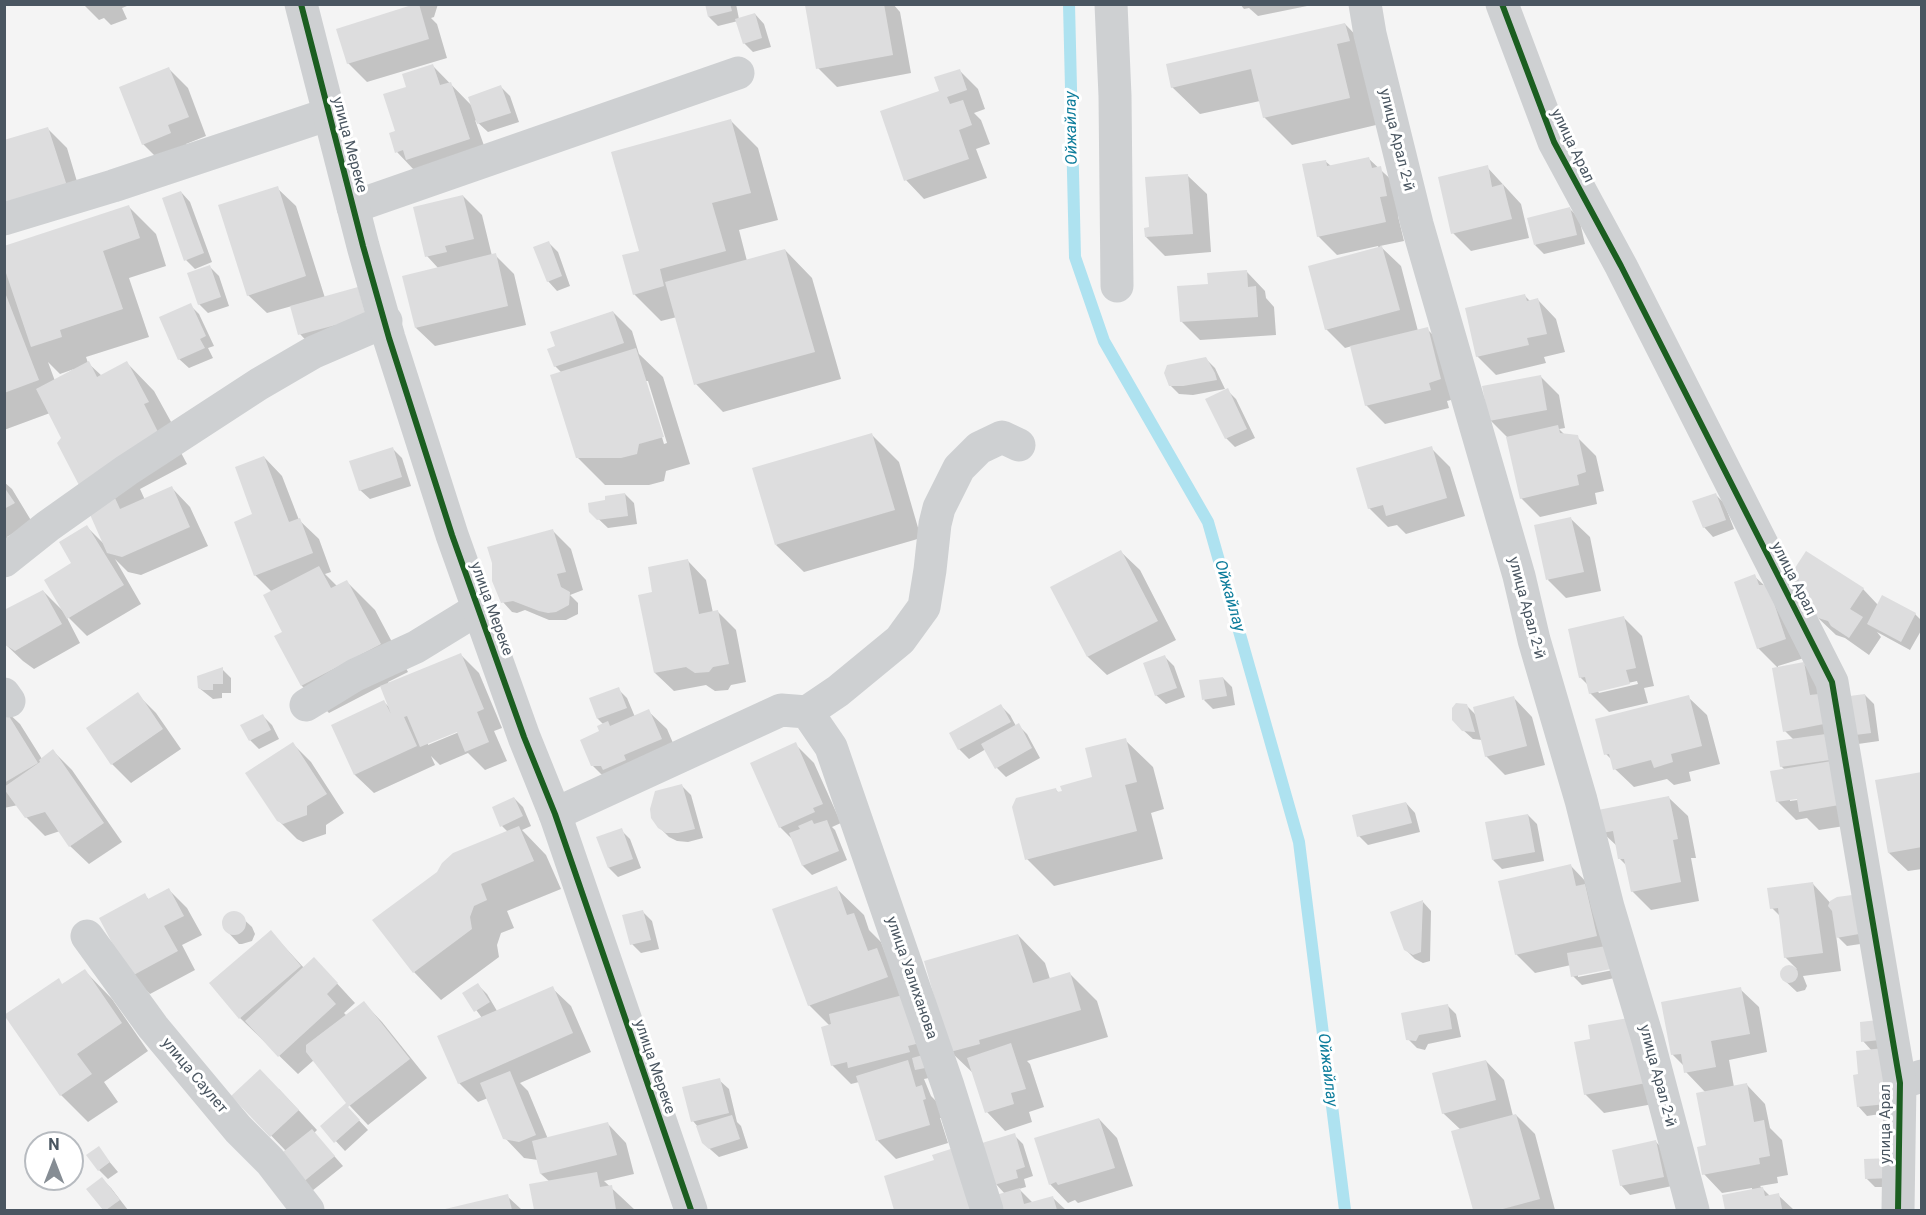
<!DOCTYPE html>
<meta charset="utf-8">
<style>
body{margin:0}
#map{position:relative;width:1926px;height:1215px;overflow:hidden;background:#f4f4f4;font-family:Roboto,sans-serif}
canvas{display:block}
.frame{position:absolute;inset:0;border:6px solid #4a5661;pointer-events:none}
.north{position:absolute;left:24px;top:1131px;width:60px;height:60px;box-sizing:border-box;background:#fff;border:2px solid #b7bbc0;border-radius:50%;rotate:0deg;font-size:16px;font-weight:700;line-height:24px;text-align:center;color:#4a5661}
.north::after{content:'';display:block;margin:auto;width:21px;height:27px;background:#868d94;clip-path:polygon(50% 0,100% 100%,50% 72%,0 100%)}
</style>
<div id="map">
<canvas width="1926" height="1215"></canvas>
<div class="frame"></div>
<div class="north">N</div>
</div>
<script>
const context = document.querySelector('canvas').getContext('2d');
context.lineJoin = 'round';
function paint(path, color) {
  context.fillStyle = color;
  context.fill(path, 'evenodd');
}
function poly(rows) {
  const path = new Path2D();
  for (const r of rows) {
    if (r.length === 3) {
      path.moveTo(r[0] + r[2], r[1]);
      path.arc(r[0], r[1], r[2], 0, 2 * Math.PI);
      continue;
    }
    path.moveTo(r[0], r[1]);
    for (let i = 2; i < r.length; i += 2) path.lineTo(r[i], r[i + 1]);
  }
  return path;
}
function trace(path, color, width, dash) {
  context.strokeStyle = color;
  context.lineWidth = width;
  context.lineCap = dash ? 'butt' : 'round';
  context.setLineDash(dash || []);
  context.stroke(path);
}
function write(font, color, halo, rows, align = 'center') {
  context.font = font + ' Roboto,sans-serif';
  context.lineWidth = 6;
  context.setLineDash([]);
  context.textBaseline = 'middle';
  context.strokeStyle = halo;
  context.fillStyle = color;
  for (const [text, x, y, turn = 0] of rows) {
    context.save();
    context.translate(x, y);
    context.rotate((+turn || 0) * Math.PI / 180);
    context.textAlign = isNaN(turn) ? turn : align;
    if (halo) context.strokeText(text, 0, 0);
    context.fillText(text, 0, 0);
    context.restore();
  }
}
const shadow = poly([
 [83,4,132,4,122,8,127,19,111,25,104,18,99,20],
 [410,4,438,4,434,17,431,18,437,24,447,58,367,82,348,63,412,7],
 [706,4,736,4,739,19,755,14,764,24,771,47,753,52,744,43,738,21,718,26,709,17],
 [815,4,893,4,900,12,911,73,837,87,818,68,807,6],
 [1240,4,1317,4,1258,16,1249,8,1244,9],
 [1345,24,1372,52,1376,125,1292,145,1264,117,1260,101,1200,114,1172,87],
 [433,66,472,106,501,87,510,96,519,122,488,132,475,120,488,157,415,171,397,152,397,132,408,87],
 [169,69,188,88,206,136,186,144,189,152,162,163,143,144],
 [959,70,978,89,985,109,974,113,981,120,990,144,976,149,987,178,924,199,906,180,940,92],
 [730,120,758,148,778,220,739,230,747,261,785,250,812,278,841,379,723,412,696,384,677,317,661,321,634,294,641,252],
 [48,129,67,148,84,205,4,229],
 [1369,159,1399,187,1398,216,1404,241,1380,246,1401,266,1418,331,1427,329,1446,348,1459,398,1447,401,1449,408,1385,424,1366,405,1352,346,1345,348,1326,329,1379,249,1378,246,1337,255,1318,236,1325,161,1331,166],
 [1487,167,1521,204,1529,238,1471,251,1453,233],
 [1188,176,1207,194,1211,252,1165,256,1146,237],
 [277,188,296,206,325,298,358,289,318,353,300,334,292,306,267,313,248,295],
 [181,192,190,202,212,262,195,269,186,260],
 [463,196,482,215,492,256,495,255,514,274,526,325,435,346,416,328,439,269,427,256],
 [129,207,156,234,166,266,129,278,149,337,86,357,88,363,102,376,127,363,154,391,175,429,170,432,187,464,140,489,145,500,172,488,190,507,208,546,141,575,128,572,115,559,141,604,87,636,65,614,80,643,34,669,23,661,4,643,43,591,64,612,73,564,87,527,105,545,63,438,50,413,4,430,4,270,9,275],
 [48,362,60,374,74,369,55,381],
 [1570,209,1579,218,1585,244,1544,254,1535,245],
 [549,243,558,252,570,286,557,291,548,281],
 [210,267,219,276,229,306,208,313,199,304],
 [1247,272,1265,291,1266,298,1274,307,1276,335,1200,340,1181,321,1209,286],
 [1525,296,1530,301,1538,300,1556,319,1565,352,1544,357,1546,363,1496,375,1477,356],
 [190,305,199,314,214,346,208,348,213,358,189,368,179,359],
 [613,312,632,331,639,354,663,377,690,464,666,471,664,481,649,485,605,485,578,458,562,373,555,366],
 [645,381,648,381,667,443,664,444],
 [1206,359,1215,368,1225,389,1193,395,1179,394,1170,385],
 [1540,376,1559,395,1565,428,1559,429,1565,435,1577,437,1596,456,1604,491,1595,493,1597,504,1540,517,1521,498,1508,438,1490,420],
 [1227,390,1236,399,1255,438,1235,447,1226,438],
 [872,435,899,462,921,538,804,572,776,545],
 [1431,448,1450,467,1465,516,1406,534,1397,525,1388,527,1369,508],
 [393,449,402,458,411,486,370,499,360,490],
 [264,457,282,476,299,520,319,539,331,572,325,574,338,587,347,582,375,610,408,672,388,682,389,684,461,655,479,673,502,728,494,731,507,761,485,770,468,753,440,765,431,756,435,765,374,793,355,775,333,726,384,702,391,709,381,686,329,713,302,686,276,637,284,632,272,592,255,575,254,515],
 [463,728,464,730,428,745,428,742],
 [4,482,12,489,32,522,7,537,20,557,4,566],
 [625,494,634,503,637,524,608,528,590,511],
 [1715,494,1724,503,1734,529,1713,537,1704,527],
 [1571,519,1590,537,1601,591,1566,598,1548,580],
 [553,531,571,549,583,590,570,595,578,603,578,614,566,620,549,620,525,610,517,613,512,612,503,602],
 [1121,552,1140,570,1176,640,1107,675,1088,657,1052,588],
 [688,561,706,580,713,613,718,612,736,630,746,682,731,685,728,690,715,691,706,685,674,691,655,673,654,593],
 [1754,576,1765,586,1804,658,1778,666,1778,668,1758,648],
 [1863,589,1878,605,1915,614,1922,621,1922,629,1910,650,1877,632,1881,637,1869,655,1845,638,1836,635,1816,616],
 [1624,618,1642,636,1654,686,1644,688,1648,703,1609,712,1590,693,1589,686,1580,677],
 [1637,681,1638,684,1599,693,1597,690],
 [1165,657,1174,666,1185,697,1166,704,1156,695],
 [1804,664,1822,682,1857,824,1819,830,1807,818,1796,820,1777,801,1785,770,1781,766,1794,740,1785,731],
 [1790,798,1805,799,1790,801],
 [222,669,231,678,231,693,222,693,222,698,213,699,199,688],
 [1223,678,1232,687,1235,705,1213,709,1204,700],
 [618,689,627,698,635,717,648,711,667,729,679,757,611,784,592,765,604,725,598,719,591,699],
 [137,694,156,713,181,749,131,783,112,764],
 [1865,695,1874,704,1879,741,1858,744,1848,735],
 [1688,697,1707,715,1720,764,1689,772,1691,781,1674,785,1667,779,1634,787,1615,769,1613,761,1606,754],
 [1514,698,1532,717,1545,765,1505,775,1486,756,1482,740,1473,739,1463,730,1466,705,1476,715],
 [1001,706,1010,715,1016,726,1018,725,1027,734,1040,758,1006,777,997,768,986,749,969,759,959,749,951,734],
 [4,709,20,724,42,759,53,751,72,770,122,842,89,864,70,846,60,831,45,836,26,817,18,805,4,808],
 [263,716,272,725,279,739,259,749,250,740],
 [1125,740,1153,767,1164,809,1151,813,1163,859,1054,886,1027,859,1056,790,1059,793,1094,778],
 [293,744,311,762,344,813,326,825,326,834,303,842,297,839,278,820],
 [795,744,814,763,841,823,832,827,835,830,847,860,812,875,803,866,794,841,780,827],
 [1922,774,1922,869,1908,871,1889,853],
 [682,786,691,795,703,838,688,842,677,841,669,837,659,827],
 [514,798,523,807,531,826,522,830,546,855,561,889,507,911,514,928,501,933,497,945,499,957,441,1000,414,972,508,832,502,826],
 [1669,798,1688,816,1696,858,1691,858,1699,901,1651,910,1632,891,1627,866,1619,858,1617,846,1603,833],
 [1406,803,1415,813,1420,832,1368,845,1359,836],
 [1528,815,1537,824,1544,861,1502,869,1493,860],
 [621,830,630,839,641,868,618,877,609,868,598,838],
 [1571,866,1589,885,1617,966,1578,974,1578,977,1618,969,1619,977,1582,985,1573,976,1571,965,1535,973,1516,954],
 [1813,884,1867,943,1847,946,1836,935,1841,971,1803,976,1807,986,1805,990,1797,992,1783,979,1784,969,1787,966,1797,969,1785,957,1780,916,1772,908],
 [836,888,864,915,869,930,881,942,934,1077,924,1079,931,1096,940,1105,944,1118,940,1118,948,1143,896,1159,878,1141,859,1082,851,1084,832,1065,830,1026,809,1005],
 [168,889,187,908,202,935,182,945,195,970,150,994,131,976,145,895,149,900],
 [1423,902,1431,911,1430,961,1423,963,1415,959,1405,949],
 [643,912,652,921,659,949,641,953,632,944],
 [237,913,252,927,255,934,252,941,242,944,239,944,224,928,223,921,226,915],
 [271,932,304,968,332,978,355,1003,344,1013,347,1016,364,1003,382,1022,427,1078,368,1125,350,1106,314,1060,298,1074,240,1018],
 [1018,935,1045,963,1050,979,1070,974,1097,1001,1108,1037,1027,1061,1030,1064,1044,1107,1029,1112,1032,1122,1005,1131,987,1112,974,1074,951,1052],
 [85,971,112,999,148,1051,104,1082,118,1102,88,1122,61,1095,63,986],
 [478,985,487,994,497,1011,552,988,571,1006,591,1052,520,1083,528,1091,548,1139,608,1124,626,1143,634,1174,604,1181,635,1210,536,1210,531,1185,550,1182,541,1174,538,1160,524,1158,505,1138,488,1098,478,1102,459,1083,482,1018,464,993],
 [1740,989,1759,1007,1767,1052,1729,1060,1734,1087,1747,1085,1765,1104,1770,1128,1782,1140,1788,1175,1777,1177,1778,1183,1760,1186,1771,1197,1778,1195,1794,1210,1726,1210,1724,1196,1752,1190,1752,1188,1722,1193,1704,1174,1708,1146,1706,1093,1686,1072,1685,1067,1672,1054],
 [1447,1005,1456,1014,1461,1037,1428,1044,1425,1050,1417,1048,1408,1039],
 [1877,1022,1894,1112,1867,1116,1858,1106,1860,1075,1872,1051,1863,1041],
 [1592,1040,1664,1102,1604,1113,1585,1094],
 [1486,1061,1504,1080,1513,1116,1516,1115,1535,1134,1555,1210,1475,1210,1453,1132,1461,1130,1443,1113],
 [719,1080,729,1089,737,1122,741,1126,748,1148,719,1157,703,1143,698,1127,693,1121],
 [279,1089,317,1130,314,1133,343,1166,312,1191,286,1151,233,1096],
 [354,1115,368,1130,345,1151,322,1126],
 [1099,1119,1117,1138,1133,1186,1078,1203,1075,1200,1068,1203,1050,1184],
 [1014,1135,1023,1144,1033,1176,1024,1179,1026,1187,1019,1189,1033,1203,1053,1198,1066,1210,995,1210,1005,1194,996,1184],
 [1656,1142,1665,1151,1672,1186,1630,1195,1621,1185],
 [98,1148,118,1172,108,1179,99,1170],
 [1866,1161,1901,1187,1875,1187,1866,1178],
 [885,1177,985,1210,896,1210],
 [102,1179,111,1188,128,1210,105,1210,88,1189],
 [507,1196,522,1210,444,1210]
]);
const stream = poly([
 [1069,4,1075,257,1104,341,1208,522,1299,842,1345,1210]
]);
const building = poly([
 [415,4,419,4,429,39,347,64,336,29],
 [705,4,730,4,732,11,708,17],
 [884,4,893,55,816,69,805,5],
 [755,13,762,38,743,44,735,19],
 [1345,23,1350,41,1337,44,1350,98,1263,118,1251,69,1171,88,1166,64],
 [433,64,440,85,451,82,470,139,406,160,403,150,395,153,389,133,395,131,383,94,406,87,402,74],
 [169,67,189,117,168,125,171,133,142,145,119,87],
 [960,69,967,90,947,97,950,104,963,100,972,125,959,130,969,159,904,181,880,111,939,91,934,77],
 [501,85,511,113,477,124,468,97],
 [731,119,751,193,712,203,726,251,660,269,664,286,633,295,622,255,639,251,611,152],
 [48,127,67,186,4,205,4,140],
 [1369,157,1372,168,1381,166,1387,196,1380,197,1386,222,1317,237,1302,164,1326,160,1327,166],
 [1488,165,1492,187,1503,184,1512,219,1451,234,1438,177],
 [1188,174,1193,234,1145,237,1144,228,1149,227,1145,177],
 [278,186,306,276,247,296,218,205],
 [181,191,204,253,184,261,162,198],
 [463,195,474,239,445,246,447,252,425,257,413,207],
 [129,205,140,238,103,251,123,309,60,330,62,337,31,347,4,267,4,246],
 [1570,207,1577,235,1534,245,1527,218],
 [549,241,562,276,547,282,533,247],
 [1382,246,1400,310,1325,330,1308,266],
 [785,249,815,352,694,385,665,282],
 [496,253,508,306,415,328,402,276],
 [210,265,221,297,198,305,187,273],
 [1247,270,1248,287,1256,286,1258,317,1180,322,1177,286,1208,284,1207,273],
 [358,287,366,317,298,335,290,306],
 [4,290,39,380,4,393],
 [1525,294,1527,301,1538,298,1547,334,1527,338,1529,345,1476,357,1465,308],
 [191,303,206,336,200,339,205,348,178,360,159,317],
 [613,311,624,343,554,367,547,349,555,346,550,332],
 [1428,327,1441,379,1429,383,1431,390,1365,406,1350,346],
 [636,348,664,437,639,444,637,454,621,458,576,458,550,375],
 [1206,357,1215,373,1217,380,1183,386,1169,386,1164,373,1167,365],
 [89,361,97,377,127,361,149,402,144,404,160,436,81,489,57,443,61,438,36,389],
 [1541,375,1547,410,1489,421,1482,386],
 [1228,388,1247,429,1225,439,1205,399],
 [1558,425,1560,433,1578,435,1586,472,1577,475,1579,485,1520,499,1506,437],
 [872,433,895,510,775,545,752,468],
 [1432,446,1447,498,1386,516,1383,505,1368,509,1356,468],
 [393,447,402,477,359,491,349,461],
 [264,456,289,522,300,518,313,553,254,576,234,522,252,514,235,467],
 [172,486,190,527,122,557,107,553,88,510,115,498,120,509],
 [4,487,15,503,4,509],
 [625,493,628,516,597,520,589,512,588,503,605,500,605,496],
 [1716,493,1726,520,1703,528,1692,501],
 [1571,517,1584,572,1546,580,1534,525],
 [87,525,124,585,67,619,44,580,71,563,59,542],
 [553,529,566,572,557,574,561,587,570,592,569,605,556,612,548,613,539,611,513,601,501,603,492,581,492,563,487,547],
 [1121,550,1158,621,1087,657,1050,587],
 [1806,551,1864,588,1850,609,1863,617,1849,638,1831,626,1828,621,1815,617,1793,571],
 [688,559,699,614,718,610,729,664,713,667,709,672,695,673,686,667,654,673,638,595,652,592,648,567],
 [319,566,331,588,347,580,381,644,301,686,274,636,282,632,263,595],
 [1755,574,1759,585,1768,585,1786,639,1757,649,1734,582],
 [43,590,62,624,15,651,4,644,4,610],
 [1882,595,1916,613,1901,642,1867,624],
 [1624,616,1636,668,1626,670,1630,684,1589,694,1585,677,1579,678,1568,629],
 [461,653,484,709,477,712,489,742,465,752,457,732,420,747,407,716,404,717,417,746,354,775,331,725,384,700,391,714,380,686],
 [1165,655,1177,688,1155,696,1143,663],
 [1804,662,1810,695,1819,694,1824,724,1783,732,1772,668],
 [223,667,223,684,213,684,213,690,203,690,198,688,197,676],
 [1223,677,1227,696,1202,700,1199,680],
 [619,687,627,708,597,719,589,698],
 [138,692,163,729,111,765,86,728],
 [1865,694,1871,733,1847,736,1842,697],
 [1689,695,1702,746,1671,754,1673,762,1654,768,1651,760,1613,770,1609,754,1604,755,1595,719],
 [1514,696,1527,746,1485,757,1473,707],
 [1456,703,1467,704,1475,732,1462,731,1452,720,1452,708],
 [1001,704,1011,722,958,750,949,733],
 [4,708,38,763,4,783],
 [649,709,662,739,624,755,626,760,603,770,601,766,591,766,580,740,599,731,597,726,608,721,610,726],
 [263,714,271,730,249,741,240,725],
 [1019,723,1032,748,995,769,981,744],
 [1826,734,1830,760,1780,767,1776,741],
 [1126,738,1137,782,1125,785,1137,831,1025,860,1012,807,1016,798,1056,788,1057,792,1062,791,1060,786,1092,777,1085,748],
 [293,742,327,794,307,806,307,815,283,824,277,821,245,773],
 [796,742,823,804,813,808,815,812,779,828,750,763],
 [53,749,104,823,69,847,45,812,25,818,4,789,4,787,40,762,39,760],
 [1832,761,1839,805,1799,812,1797,799,1776,802,1770,771],
 [1922,772,1922,847,1888,853,1875,780],
 [682,784,695,829,678,833,666,833,658,828,651,818,650,809,655,791],
 [1669,796,1678,839,1673,840,1681,882,1631,892,1624,859,1618,859,1613,831,1602,833,1598,810],
 [514,797,523,816,500,827,492,807],
 [1406,802,1412,823,1357,837,1352,815],
 [1528,814,1535,852,1492,860,1485,822],
 [812,820,814,824,827,820,839,851,802,866,789,833,800,829,798,826],
 [519,826,534,861,481,884,487,900,474,906,470,917,472,929,413,973,372,920,437,872,442,863,453,853],
 [622,828,633,859,608,868,596,837],
 [1571,864,1576,886,1585,884,1597,936,1515,955,1498,881],
 [1813,882,1823,953,1784,958,1778,908,1770,909,1767,888],
 [837,886,847,915,854,913,868,951,877,948,888,977,808,1006,772,909],
 [169,888,184,916,164,926,178,951,130,977,99,918,145,893,148,899],
 [1852,895,1859,934,1836,938,1832,911,1828,906,1830,901,1837,897],
 [1423,900,1421,952,1413,955,1404,950,1390,912],
 [643,910,651,940,630,945,622,915],
 [234,923,12],
 [271,930,301,966,239,1019,209,983],
 [1018,934,1033,983,1070,972,1081,1010,979,1040,980,1044,950,1052,924,961],
 [1606,946,1611,969,1571,977,1567,953],
 [314,957,338,983,327,994,336,1004,278,1057,245,1021],
 [1789,974,9],
 [85,969,122,1023,77,1054,92,1074,60,1096,4,1015,59,978,62,984],
 [478,983,490,1002,474,1012,462,993],
 [553,986,573,1033,458,1084,437,1036],
 [1741,987,1750,1034,1711,1041,1716,1067,1684,1073,1681,1054,1671,1055,1661,1002],
 [903,995,916,1044,908,1046,910,1052,848,1068,847,1062,831,1066,821,1027,831,1024,829,1014],
 [364,1001,410,1059,348,1107,360,1120,334,1143,320,1126,346,1103,306,1052,306,1045],
 [1448,1004,1452,1029,1419,1035,1416,1041,1406,1040,1401,1013],
 [1634,1017,1646,1083,1584,1095,1574,1042,1590,1039,1588,1025],
 [1878,1020,1880,1040,1861,1042,1860,1022],
 [1011,1043,1026,1089,1011,1093,1014,1104,985,1113,967,1058],
 [1884,1048,1886,1104,1857,1107,1853,1075,1858,1074,1856,1051],
 [923,1055,925,1068,915,1070,912,1058],
 [908,1060,916,1087,922,1085,926,1099,923,1100,930,1125,876,1141,856,1076],
 [1486,1060,1496,1100,1442,1114,1432,1073],
 [260,1069,299,1110,270,1137,231,1096],
 [510,1071,536,1135,519,1142,503,1139,480,1083],
 [720,1078,729,1113,691,1122,682,1087],
 [1747,1083,1754,1122,1764,1120,1770,1156,1759,1158,1760,1164,1702,1175,1697,1147,1706,1145,1696,1093],
 [1516,1114,1540,1199,1499,1210,1473,1210,1451,1131],
 [732,1115,740,1139,709,1149,702,1143,696,1126],
 [1099,1118,1115,1168,1058,1185,1056,1182,1049,1185,1034,1138],
 [608,1122,617,1155,540,1174,532,1141],
 [312,1129,335,1156,302,1183,279,1155],
 [1015,1133,1025,1167,1016,1170,1018,1178,994,1185,982,1143],
 [1656,1140,1664,1177,1620,1186,1612,1150],
 [99,1146,110,1162,98,1171,86,1155],
 [954,1148,973,1210,894,1210,884,1176,934,1160,932,1155],
 [1892,1158,1892,1178,1865,1179,1864,1159],
 [597,1172,600,1187,612,1185,616,1210,534,1210,529,1184],
 [102,1177,120,1200,106,1210,103,1210,86,1189],
 [1763,1187,1765,1196,1779,1193,1782,1209,1725,1210,1722,1195],
 [1020,1188,1024,1204,1053,1196,1057,1210,993,1210,989,1197],
 [508,1194,512,1210,441,1210]
]);
const minor = poly([
 [1111,4,1115,96,1117,286],
 [1365,4,1370,34,1417,224,1519,576,1534,640,1581,800,1608,907,1648,1040,1693,1210],
 [353,207,738,73],
 [4,219,113,186,329,114],
 [4,561,48,526,127,470,259,384,314,352,386,321],
 [4,694,9,701],
 [306,705,355,675,416,647,478,609],
 [807,712,831,747,948,1086,987,1210],
 [555,814,781,710,807,712,838,691,900,640,924,607,930,570,935,524,939,508,959,468,979,448,1002,437,1019,445],
 [87,936,153,1027,238,1129,270,1161,308,1210],
 [1900,1083,1922,1076]
]);
const tertiary = poly([
 [301,4,363,246,389,338,452,535,524,737,555,814,691,1210],
 [1502,4,1554,142,1621,266,1832,682,1900,1083,1898,1210]
]);
const cycleway = poly([
 [301,4,363,246,389,338,452,535,524,737,555,814,691,1210],
 [1502,4,1554,142,1621,266,1832,682,1900,1083,1898,1210]
]);
const streetNames = [
 ["улица Арал 2-й",1396,140,76],
 ["улица Мереке",349,145,75],
 ["улица Арал",1572,146,64],
 ["улица Арал",1793,579,63],
 ["улица Арал 2-й",1526,608,75],
 ["улица Мереке",491,609,70],
 ["улица Уалиханова",911,978,71],
 ["улица Мереке",654,1067,71],
 ["улица Саулет",194,1076,50],
 ["улица Арал 2-й",1657,1076,75],
 ["улица Арал",1886,1124,-90]
];
const waterNames = [
 ["Ойжайлау",1072,128,-91],
 ["Ойжайлау",1229,596,74],
 ["Ойжайлау",1327,1070,83]
];
paint(shadow, '#0003');
trace(stream, '#aee2f0', 12);
paint(building, '#ddddde');
trace(minor, '#ced0d2', 33);
trace(tertiary, '#ced0d2', 33);
trace(cycleway, '#1b5e20', 6);
write('15px', '#4a5661', '#fff', streetNames);
write('italic 16px', '#0c7c9b', '#fff', waterNames);
</script>
